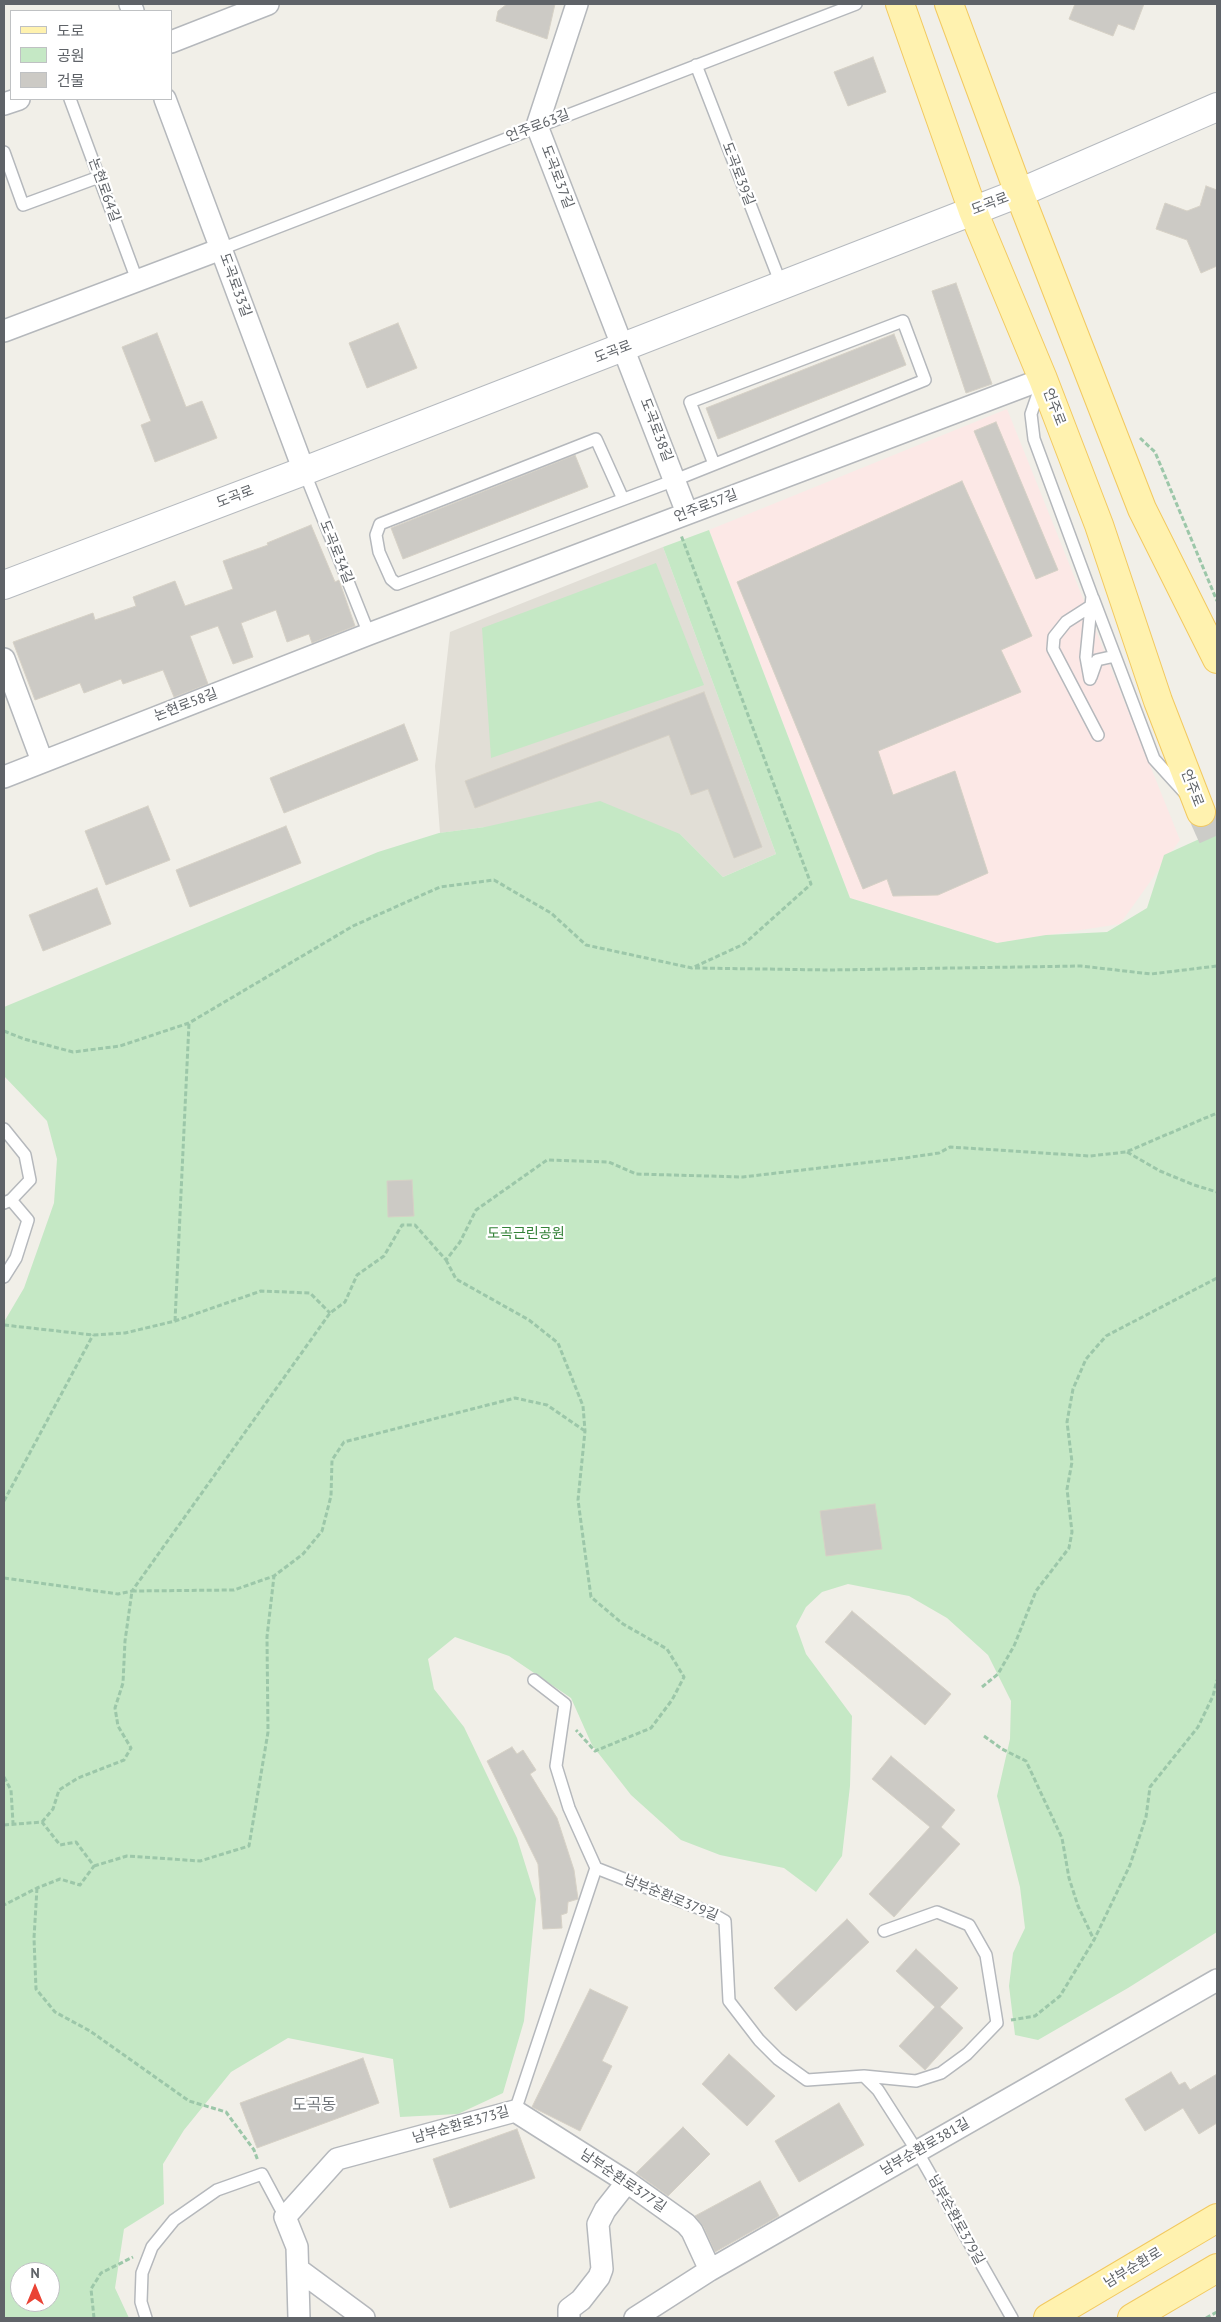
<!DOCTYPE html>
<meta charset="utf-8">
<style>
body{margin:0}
#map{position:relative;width:1221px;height:2322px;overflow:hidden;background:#f1efe8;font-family:"PT Sans","Noto Sans KR",sans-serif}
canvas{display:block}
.frame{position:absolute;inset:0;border:5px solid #5f6368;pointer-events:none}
.legend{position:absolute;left:10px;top:10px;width:162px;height:90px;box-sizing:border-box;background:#fff;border:1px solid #bfc1c3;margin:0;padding:6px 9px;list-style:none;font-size:15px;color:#5f6368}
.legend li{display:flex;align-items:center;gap:10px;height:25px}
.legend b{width:25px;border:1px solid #bfc1c3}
.north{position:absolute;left:10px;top:2262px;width:50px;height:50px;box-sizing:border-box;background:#fff;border:1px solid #bfc1c3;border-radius:50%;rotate:0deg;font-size:14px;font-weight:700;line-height:20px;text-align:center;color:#5f6368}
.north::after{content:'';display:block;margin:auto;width:18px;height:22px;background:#ea4335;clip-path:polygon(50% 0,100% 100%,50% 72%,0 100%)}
</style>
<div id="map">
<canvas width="1221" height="2322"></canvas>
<div class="frame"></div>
<ul class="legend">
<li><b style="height:6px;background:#fff2af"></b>도로</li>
<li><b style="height:14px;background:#c5e8c5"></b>공원</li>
<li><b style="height:14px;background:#cccac5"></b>건물</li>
</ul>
<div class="north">N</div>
</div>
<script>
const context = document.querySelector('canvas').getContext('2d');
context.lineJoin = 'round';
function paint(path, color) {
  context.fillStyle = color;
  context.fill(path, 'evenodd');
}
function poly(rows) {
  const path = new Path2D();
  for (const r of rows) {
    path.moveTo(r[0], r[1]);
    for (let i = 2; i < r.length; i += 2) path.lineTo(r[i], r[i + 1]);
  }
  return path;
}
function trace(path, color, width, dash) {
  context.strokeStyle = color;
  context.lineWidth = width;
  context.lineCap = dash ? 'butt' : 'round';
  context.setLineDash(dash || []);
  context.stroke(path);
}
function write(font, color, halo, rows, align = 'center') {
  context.font = font + ' "PT Sans","Noto Sans KR",sans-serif';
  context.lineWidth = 4.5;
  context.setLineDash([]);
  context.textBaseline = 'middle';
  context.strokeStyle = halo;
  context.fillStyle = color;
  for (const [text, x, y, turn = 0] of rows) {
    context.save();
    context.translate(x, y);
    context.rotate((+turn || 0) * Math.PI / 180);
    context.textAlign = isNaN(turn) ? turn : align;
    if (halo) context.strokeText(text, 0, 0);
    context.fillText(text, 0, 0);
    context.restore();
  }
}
const education = poly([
 [663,547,776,854,723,877,680,834,485,827,440,833,435,766,450,632]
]);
const medical = poly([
 [1007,409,1180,840,1120,924,997,943,850,898,709,530]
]);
const green = poly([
 [709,530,850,898,997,943,1046,935,1107,932,1147,908,1164,855,1217,831,1217,1932,1128,1988,1038,2040,1015,2035,1009,1986,1013,1953,1025,1928,1020,1887,997,1796,1010,1739,1011,1701,988,1655,947,1618,909,1596,848,1584,822,1592,806,1607,796,1626,806,1654,852,1716,850,1786,842,1856,816,1892,784,1868,720,1855,681,1840,631,1795,592,1745,571,1698,509,1656,455,1637,428,1659,434,1689,464,1727,517,1838,536,1899,524,2021,503,2093,458,2114,400,2117,393,2059,288,2038,231,2072,184,2130,163,2164,164,2204,124,2229,115,2288,129,2318,4,2318,4,1322,24,1288,54,1203,57,1159,47,1121,4,1076,4,1007,378,852,439,833,485,827,600,801,680,834,723,877,776,854,663,547],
 [20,2272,50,2272,50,2302,20,2302],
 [656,563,704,685,491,758,482,628]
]);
const building = poly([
 [507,4,555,4,547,39,496,21,498,11,507,4],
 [1075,4,1144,4,1134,30,1118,24,1113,36,1069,19,1075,4],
 [873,57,886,92,848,106,834,72,873,57],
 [1206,186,1217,190,1217,266,1201,273,1187,240,1156,229,1165,203,1187,211,1200,206,1206,186],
 [956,283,992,384,966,393,932,291,956,283],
 [398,323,417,368,367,388,349,343,398,323],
 [157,333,186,407,202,401,217,438,155,462,141,425,151,421,122,347,157,333],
 [894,334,906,365,718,439,706,408,894,334],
 [996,422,1058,570,1036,579,974,431,996,422],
 [575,455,588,487,403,559,391,528,575,455],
 [962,481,1032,636,1001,650,1021,692,878,751,893,795,955,771,988,873,938,895,893,896,887,879,863,889,737,582,962,481],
 [311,525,335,582,339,580,355,626,312,643,309,634,287,642,276,610,241,623,253,657,233,664,218,626,190,636,208,684,174,697,163,670,123,684,121,679,84,693,80,683,35,700,13,642,93,613,95,620,136,606,133,597,175,581,185,606,233,589,223,561,268,545,267,543,311,525],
 [704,692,762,847,734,858,708,789,691,795,669,735,475,808,465,781,704,692],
 [404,724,418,760,284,813,270,778,404,724],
 [148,806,170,860,106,885,85,831,148,806],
 [286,826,301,863,190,907,176,870,286,826],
 [97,888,111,924,43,951,29,915,97,888],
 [412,1180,414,1216,388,1217,387,1181,412,1180],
 [875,1504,882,1549,826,1556,820,1511,875,1504],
 [852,1611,951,1694,925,1725,825,1642,852,1611],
 [512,1747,517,1754,523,1750,536,1770,530,1774,557,1818,574,1870,578,1899,568,1902,567,1913,561,1915,562,1928,543,1929,538,1864,487,1761,512,1747],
 [891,1756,955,1810,941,1827,960,1844,894,1917,869,1894,930,1827,872,1779,891,1756],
 [847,1919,869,1942,796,2011,774,1988,847,1919],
 [916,1949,958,1988,940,2007,963,2028,925,2070,899,2046,935,2007,896,1971,916,1949],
 [590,1989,628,2007,602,2061,612,2066,580,2131,532,2107,590,1989],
 [729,2054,775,2096,747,2126,702,2084,729,2054],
 [363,2058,379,2103,257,2148,240,2103,363,2058],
 [1171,2072,1179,2085,1185,2082,1190,2090,1217,2074,1217,2123,1199,2134,1183,2108,1145,2131,1125,2099,1171,2072],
 [839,2103,864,2145,799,2182,775,2141,839,2103],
 [683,2127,710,2154,668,2196,636,2173,683,2127],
 [517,2129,535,2178,450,2208,433,2159,517,2129],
 [760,2181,779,2216,715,2252,703,2226,695,2216,760,2181]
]);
const primaryTunnel = poly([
 [1201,812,1217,848]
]);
const path = poly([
 [1140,438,1155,452,1217,601],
 [695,968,829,970,1081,966,1151,974,1217,966],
 [4,1031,24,1039,73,1052,120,1046,189,1023,353,926,440,887,494,880,551,913,586,945,692,968,744,944,811,884,681,535],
 [1127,1152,1160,1171,1194,1185,1217,1192],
 [446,1260,456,1279,529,1320,558,1343,583,1406,585,1431,578,1500,591,1597,623,1624,667,1649,684,1677,672,1700,651,1728,595,1751,576,1730],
 [175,1321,189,1023],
 [4,1325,93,1335,125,1333,175,1321,261,1291,310,1293,330,1313],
 [4,1501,93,1335],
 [4,1578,118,1594,132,1591,330,1313,345,1302,357,1275,384,1256,402,1225,415,1225,446,1260,460,1242,476,1210,547,1160,609,1162,636,1174,743,1177,905,1158,939,1153,950,1147,1090,1156,1126,1152,1217,1113],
 [982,1687,998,1674,1014,1646,1036,1591,1069,1548,1072,1532,1067,1489,1072,1462,1067,1422,1073,1389,1086,1359,1106,1336,1217,1278],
 [984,1736,1002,1749,1026,1761,1062,1838,1069,1878,1078,1906,1094,1940],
 [4,1777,11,1790,13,1823],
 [42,1822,53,1809,59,1790,78,1778,124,1760,131,1748,118,1726,115,1708,123,1683,125,1641,132,1591,234,1590,274,1576,303,1554,322,1531,331,1496,332,1460,344,1442,515,1398,547,1405,585,1431],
 [4,1825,42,1822,60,1845,76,1842,94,1866,80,1885,60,1879,37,1888,4,1905],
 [94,1866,127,1856,200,1861,249,1846,268,1732,267,1637,274,1576],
 [37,1888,34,1938,36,1989,55,2012,90,2031,189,2101,226,2112,254,2150,258,2161],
 [1011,2020,1035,2016,1060,1996,1094,1940,1130,1865,1146,1817,1150,1787,1198,1727,1213,1696,1217,1680],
 [94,2318,91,2289,101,2273,133,2257],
 [1206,2318,1217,2312]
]);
const lane = poly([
 [696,65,781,284],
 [70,99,137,280],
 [4,152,23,205,99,177],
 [221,249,856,4],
 [1041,385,1031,414,1034,439,1092,596,1086,657,1090,679],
 [304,471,369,634],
 [623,499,596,439,380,524,376,535,379,552,391,579,397,584,675,480,925,380,903,321,690,402,714,464],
 [1093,598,1115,656],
 [1091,606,1066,622,1054,637,1053,649,1098,735],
 [1091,677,1097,660,1115,656,1154,759,1184,792],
 [4,1129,25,1155,30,1180,11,1200,4,1203],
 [4,1277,16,1258,28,1220,11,1200],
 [534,1680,565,1704,556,1766,569,1808,596,1868,711,1913,725,1921,729,2001,759,2040,778,2059,807,2080,864,2076,916,2081,941,2073,967,2054,997,2023,986,1955,969,1925,937,1912,884,1931],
 [864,2076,878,2090,917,2151,1012,2318],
 [515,2111,596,1868],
 [146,2318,141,2302,142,2273,152,2247,174,2220,217,2190,262,2174,285,2217]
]);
const street = poly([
 [130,4,133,11],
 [577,4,537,126,687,513],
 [171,42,268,4],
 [165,99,304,471],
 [4,104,19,99],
 [4,331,221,249],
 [4,659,42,761],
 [4,777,369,634,1043,379],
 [299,2270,364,2318],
 [299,2318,297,2247,285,2217,337,2159,515,2111,627,2182,686,2224,692,2231,710,2270],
 [569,2318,569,2309,581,2300,599,2277,602,2269,598,2224,605,2210,627,2182],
 [635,2318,710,2270,1217,1980]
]);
const secondary = poly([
 [4,585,304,471,1019,193,1217,107]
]);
const primary = poly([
 [900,4,973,211,1043,379,1099,525,1158,701,1201,812],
 [949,4,1019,193,1142,509,1217,659],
 [1048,2318,1217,2218],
 [1132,2318,1217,2268]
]);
const streetNames = [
 ["언주로63길",538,126,-21],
 ["도곡로39길",738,174,69],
 ["도곡로37길",557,177,69],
 ["논현로64길",104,190,70],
 ["도곡로",990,204,-21],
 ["도곡로33길",235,285,70],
 ["도곡로",613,352,-21],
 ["언주로",1054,407,69],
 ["도곡로38길",656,430,69],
 ["도곡로",235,497,-21],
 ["언주로57길",706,506,-21],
 ["도곡로34길",336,552,68],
 ["논현로58길",186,705,-21],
 ["언주로",1192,788,69],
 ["남부순환로379길",671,1898,22],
 ["남부순환로373길",461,2125,-16],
 ["남부순환로381길",925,2147,-30],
 ["남부순환로377길",623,2181,34],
 ["남부순환로379길",956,2220,61],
 ["남부순환로",1133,2268,-31]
];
const parkNames = [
 ["도곡근린공원",526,1234]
];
const quarterNames = [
 ["도곡동",314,2105]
];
paint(education, '#e1ded6');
paint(medical, '#fce8e6');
paint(green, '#c5e8c5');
paint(building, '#cccac5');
trace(building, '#d6d1c6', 1);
trace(primaryTunnel, '#ccccc8', 28, [28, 14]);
trace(lane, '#b5b8bc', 14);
trace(street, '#b5b8bc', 24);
trace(secondary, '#b6babf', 30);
trace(primary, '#f2c960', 30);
trace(path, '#9cc7a9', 3, [5, 2.5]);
trace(lane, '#fff', 11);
trace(street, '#fff', 21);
trace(secondary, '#fff', 28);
trace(primary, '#fff2af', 28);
write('14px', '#5f6368', '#fff', streetNames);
write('14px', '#348238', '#fff', parkNames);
write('16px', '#70757a', '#fff', quarterNames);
</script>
